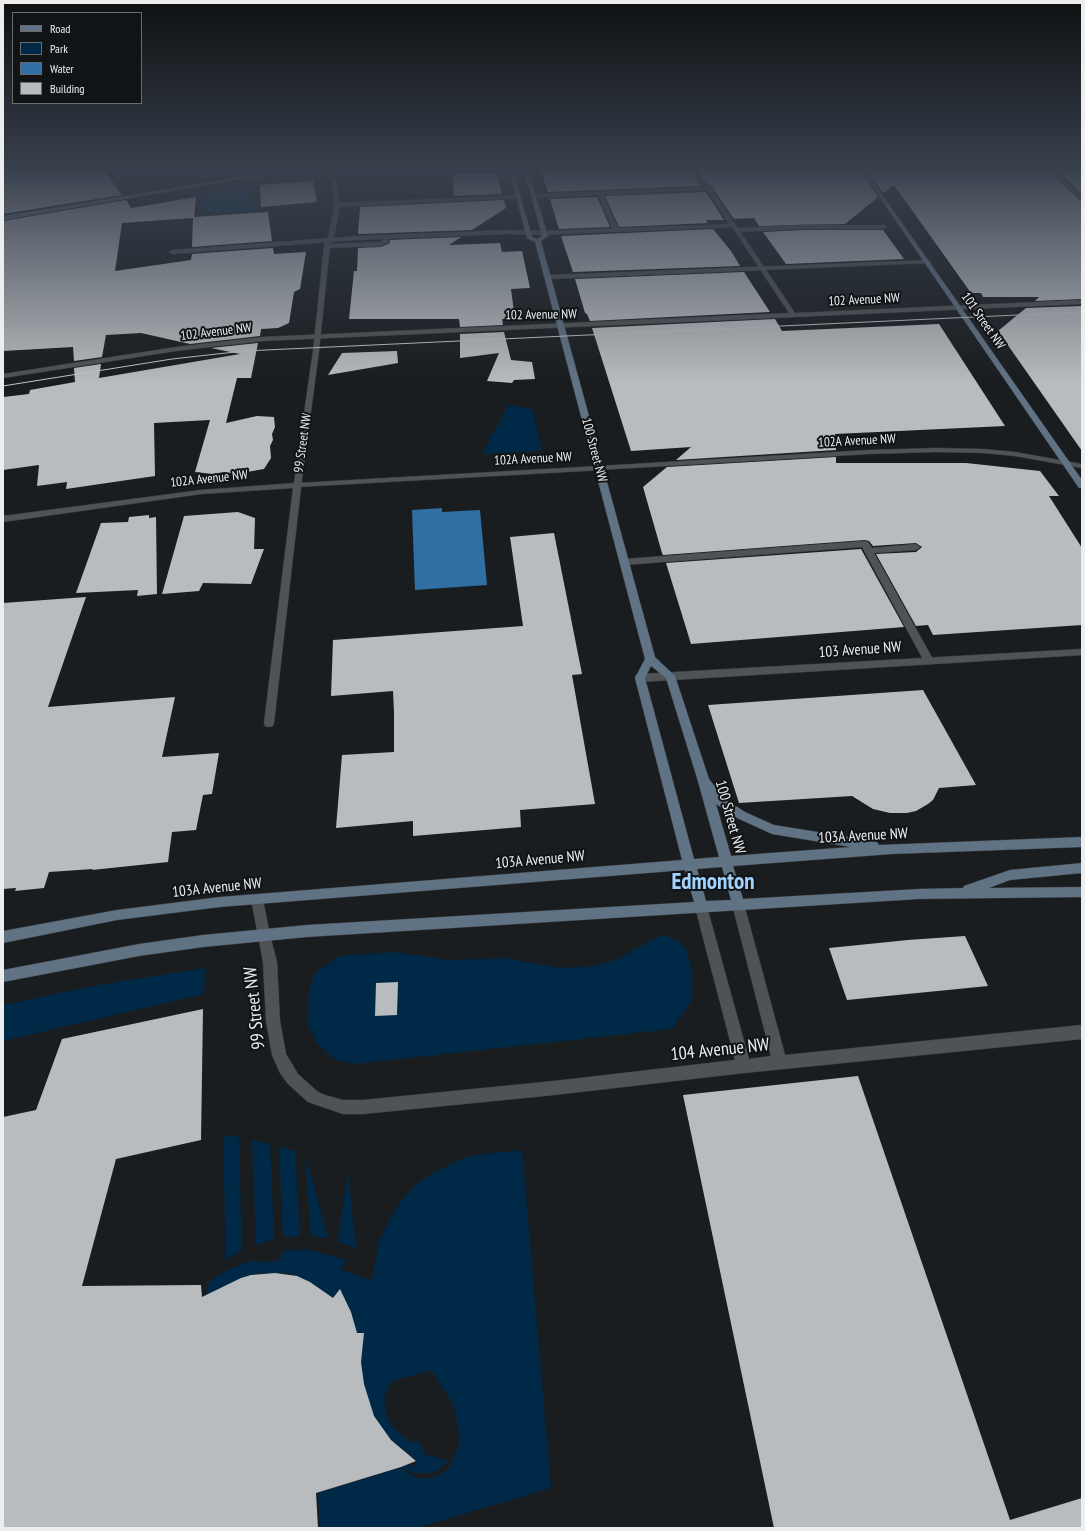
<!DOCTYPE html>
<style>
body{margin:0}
#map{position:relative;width:1085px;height:1531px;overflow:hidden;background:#1a1d1f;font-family:"PT Sans Narrow",sans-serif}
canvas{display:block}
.frame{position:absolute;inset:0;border:4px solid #ecedef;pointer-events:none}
.legend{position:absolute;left:12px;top:12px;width:130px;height:92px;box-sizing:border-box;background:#111416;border:1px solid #696b6d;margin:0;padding:5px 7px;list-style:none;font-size:12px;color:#ecedef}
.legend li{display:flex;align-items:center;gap:8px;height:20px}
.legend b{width:20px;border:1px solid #696b6d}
</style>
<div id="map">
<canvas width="1085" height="1531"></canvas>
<div class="frame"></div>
<ul class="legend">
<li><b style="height:5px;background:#607384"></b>Road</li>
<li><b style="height:11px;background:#002947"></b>Park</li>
<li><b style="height:11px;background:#2f6fa4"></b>Water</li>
<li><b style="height:11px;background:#b8bcbf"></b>Building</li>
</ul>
</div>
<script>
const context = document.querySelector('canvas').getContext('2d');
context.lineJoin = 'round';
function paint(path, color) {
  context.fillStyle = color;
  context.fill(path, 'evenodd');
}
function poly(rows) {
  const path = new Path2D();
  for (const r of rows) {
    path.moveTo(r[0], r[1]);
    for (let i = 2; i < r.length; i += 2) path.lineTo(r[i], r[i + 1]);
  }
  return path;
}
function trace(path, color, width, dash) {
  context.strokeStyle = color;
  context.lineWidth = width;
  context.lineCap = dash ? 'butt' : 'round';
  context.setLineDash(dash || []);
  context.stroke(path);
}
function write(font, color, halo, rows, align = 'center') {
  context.font = font + ' "PT Sans Narrow",sans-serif';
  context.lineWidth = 4;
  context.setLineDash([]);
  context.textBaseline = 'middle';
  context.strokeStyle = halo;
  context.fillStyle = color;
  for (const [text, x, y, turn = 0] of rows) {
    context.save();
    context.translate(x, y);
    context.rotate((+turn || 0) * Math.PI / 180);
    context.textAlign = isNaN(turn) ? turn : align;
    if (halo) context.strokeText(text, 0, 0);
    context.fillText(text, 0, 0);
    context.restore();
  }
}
const green = poly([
 [250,186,250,205,260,206,252,211,202,214,201,193],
 [509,405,532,409,542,451,482,454,490,440,488,440,504,416,503,415],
 [662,935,670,937,679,942,686,949,692,970,692,1000,672,1029,354,1064,336,1060,317,1043,308,1025,309,990,315,973,339,956,394,952,447,960,506,958,560,968,596,966,617,959],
 [205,968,204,994,3,1041,3,1005,98,985],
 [223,1135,239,1137,242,1251,226,1259],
 [252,1140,270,1144,274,1239,256,1245],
 [279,1146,295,1151,300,1236,283,1237],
 [522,1150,551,1488,417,1528,320,1528,318,1493,399,1468,416,1478,429,1478,440,1475,449,1468,459,1446,459,1431,453,1404,431,1370,393,1381,388,1387,384,1400,387,1416,394,1428,403,1437,413,1442,420,1442,425,1454,448,1461,440,1469,432,1473,411,1473,401,1467,407,1464,414,1467,416,1460,391,1440,374,1416,369,1403,364,1384,361,1362,364,1333,361,1333,360,1341,357,1341,351,1312,339,1290,337,1292,340,1298,329,1305,319,1288,310,1282,297,1276,286,1273,263,1273,251,1275,206,1301,207,1284,220,1274,237,1266,255,1260,256,1262,279,1261,282,1251,306,1249,310,1249,310,1251,318,1252,346,1260,341,1269,362,1278,372,1280,379,1242,387,1225,400,1202,415,1186,426,1177,463,1158,476,1155],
 [305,1154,328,1238,311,1236],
 [348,1170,356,1249,338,1241]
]);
const water = poly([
 [442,508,442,512,480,510,487,585,415,590,412,510]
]);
const building = poly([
 [3,170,104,170,122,195,3,214],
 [541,170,690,170,700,186,548,192],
 [697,170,860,170,878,197,845,224,759,226,754,218,734,219,712,187,704,180],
 [867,170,1048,170,1082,202,1082,299,1035,301,1039,297,983,297,981,293,971,293,894,185,883,193],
 [1056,170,1082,170,1082,194],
 [497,173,502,194,454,196,452,174],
 [313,181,317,202,261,207,260,185],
 [706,192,724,220,706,220,708,223,619,227,605,196],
 [196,197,194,217,268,212,272,241,192,247,193,218,122,223,115,271,191,260,192,254,273,248,274,254,306,252,300,289,294,292,289,323,278,328,261,329,260,336,190,344,141,333,106,335,102,357,74,361,73,347,3,351,3,221,126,200,131,208],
 [597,197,610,227,559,229,550,199],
 [504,200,506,208,472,230,359,234,358,233,360,207],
 [713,229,731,251,740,266,573,272,561,236],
 [804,230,883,230,904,259,786,264,763,232],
 [461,237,449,245,500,243,502,252,522,251,530,288,511,289,515,319,502,319,503,325,460,327,459,319,349,319,354,271,357,271,358,248,381,247,390,243,390,240],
 [744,272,770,312,590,321,587,314,585,313,575,279],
 [1082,306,1082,451,998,331,1026,308],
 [775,319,782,331,939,324,1005,426,835,434,836,450,676,460,691,447,631,451,592,328],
 [504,332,511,360,532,362,535,379,514,380,512,383,487,381,499,353,460,358,460,334],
 [258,343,251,378,237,378,226,423,257,416,274,417,275,427,272,434,273,440,270,446,271,458,264,469,247,472,240,471,231,473,224,472,213,474,195,472,210,420,154,423,155,476,66,489,67,482,37,486,39,465,3,470,3,397,29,394,30,390,75,382,74,368,101,364,99,378,240,354,211,348],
 [397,351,398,363,328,375,342,353],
 [836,457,836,463,966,463,1040,471,1059,496,1049,496,1082,548,1082,625,933,635,928,625,916,626,876,554,916,552,922,547,916,543,873,546,869,541,865,540,663,555,662,553,643,487,667,467],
 [238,512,255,518,254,549,264,549,251,584,203,583,199,591,162,594,184,516],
 [149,515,149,518,156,517,157,594,137,596,138,590,76,593,101,523,128,522,129,517],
 [554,533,582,674,572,675,595,804,520,810,521,827,413,836,413,821,336,828,342,755,394,752,394,712,393,691,331,696,333,640,523,626,510,537],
 [861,549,904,627,691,644,666,563],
 [86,597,48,707,175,697,162,757,219,753,212,794,203,795,196,830,172,832,168,862,92,870,93,869,49,872,44,888,15,891,16,888,3,889,3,603],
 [923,690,976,785,939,788,933,800,928,804,916,811,907,813,890,813,873,809,852,796,739,803,708,705],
 [965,936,988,986,847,1000,829,948,908,940],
 [398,982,397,1015,375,1016,376,983],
 [203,1009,201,1140,116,1159,82,1286,201,1285,202,1297,241,1278,251,1275,275,1273,297,1276,310,1282,333,1298,340,1289,351,1312,357,1333,364,1333,361,1362,364,1384,374,1416,391,1440,416,1461,401,1467,316,1493,318,1528,3,1528,3,1117,36,1110,62,1039],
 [858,1076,1010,1520,1082,1498,1082,1528,774,1528,683,1095]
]);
const service = poly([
 [709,187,711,188,711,190,603,195,619,230,616,232,613,230,598,195,534,198,531,196,534,194,709,187],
 [518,195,521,197,520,198,337,207,334,205,337,203,518,195],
 [385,234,388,236,389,242,380,246,327,248,324,246,327,244,379,242,383,241,382,236,385,234],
 [928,260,931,262,930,263,548,279,545,277,548,275,928,260],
 [865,541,868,542,872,548,916,544,920,547,916,550,874,553,934,661,933,663,925,663,862,547,624,565,620,562,624,559,865,541]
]);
const pedestrian = poly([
 [804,225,884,225,887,227,884,229,804,229,736,232,733,230,736,228,804,225],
 [599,466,602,466,602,470,298,487,294,485,298,483,599,466]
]);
const minor = poly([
 [691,170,695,170,703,181,711,188,795,313,1082,300,1082,304,263,341,176,351,3,378,3,374,176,347,263,337,789,313,732,227,544,235,507,234,357,240,172,254,169,252,172,250,357,236,507,230,544,231,729,224,707,190,699,183,691,170],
 [1049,170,1054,170,1082,196,1082,201,1049,170],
 [1082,649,1082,655,640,682,636,681,635,678,636,675,640,674,1082,649],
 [738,899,742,900,744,904,785,1055,1082,1025,1082,1039,744,1073,554,1095,363,1114,343,1114,308,1102,288,1084,280,1073,272,1055,266,1021,263,962,258,935,259,931,264,929,269,931,270,935,277,962,280,1021,286,1054,298,1074,318,1092,325,1095,343,1100,363,1100,554,1081,735,1060,695,907,697,903,701,902,705,903,707,907,749,1059,771,1056,732,904,734,900,738,899]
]);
const tertiary = poly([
 [321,170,326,170,336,180,340,205,335,233,330,246,319,351,302,479,274,723,273,726,269,727,265,726,264,723,293,488,201,494,3,522,3,516,201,490,294,483,313,351,324,246,329,233,334,205,332,180,321,170],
 [936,448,983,449,1015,452,1082,464,1082,468,1015,456,983,453,936,452,869,454,599,470,595,468,599,466,869,450,936,448],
 [257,895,261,896,263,900,270,935,269,939,264,941,259,939,258,935,251,900,253,896,257,895]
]);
const secondary = poly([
 [302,170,322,170,241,179,3,220,3,216,241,177,302,170],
 [509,170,513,170,532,237,537,239,542,236,524,170,528,170,548,236,541,241,655,657,675,676,709,779,725,799,745,812,774,825,874,841,878,843,879,845,1082,837,1082,847,892,854,733,866,743,899,919,889,963,888,964,886,1010,870,1082,863,1082,873,1010,880,989,888,1082,887,1082,897,919,899,307,937,203,947,139,956,3,982,3,970,139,944,203,935,307,925,694,902,685,870,220,907,117,920,3,943,3,931,117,910,220,897,682,860,635,678,645,659,535,242,527,238,509,170],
 [651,666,666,678,697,778,719,857,694,859,645,678,651,666],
 [716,804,737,818,772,834,851,847,731,856,716,804],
 [722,867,731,900,706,901,697,869,722,867],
 [861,170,865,170,1082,480,1082,488,1079,488,861,170]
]);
const tram = poly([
 [3,386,172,359,244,351,1082,312]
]);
const farStreetnames = [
 ["102 Avenue NW",864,300,-3],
 ["102 Avenue NW",541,315,-1],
 ["101 Street NW",983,321,55],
 ["102 Avenue NW",216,332,-7],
 ["102A Avenue NW",857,441,-3],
 ["99 Street NW",303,443,-82],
 ["100 Street NW",594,450,75],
 ["102A Avenue NW",533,459,-3],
 ["102A Avenue NW",209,479,-6]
];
const streetNames = [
 ["103 Avenue NW",860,650,-4],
 ["100 Street NW",730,817,74],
 ["103A Avenue NW",863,836,-3],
 ["103A Avenue NW",540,860,-5],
 ["103A Avenue NW",217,888,-6]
];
const nearStreetnames = [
 ["99 Street NW",255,1008,-96],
 ["104 Avenue NW",720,1050,-6]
];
const townNames = [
 ["Edmonton",713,882]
];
paint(green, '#002947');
paint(water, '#2f6fa4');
paint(building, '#b8bcbf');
trace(service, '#383a3c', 1);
trace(pedestrian, '#383a3c', 1);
trace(minor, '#383a3c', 1);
trace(tertiary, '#383a3c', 1);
trace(secondary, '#383a3c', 1);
paint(service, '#505355');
paint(pedestrian, '#505355');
paint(minor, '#505355');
paint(tertiary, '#505355');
paint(secondary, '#607384');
trace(tram, '#c4c6c8', 1);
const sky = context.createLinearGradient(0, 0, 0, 384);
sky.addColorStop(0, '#0e1011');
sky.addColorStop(0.44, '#38404d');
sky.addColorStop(1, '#38404d00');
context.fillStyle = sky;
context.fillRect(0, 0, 1085, 384);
write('13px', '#ecedef', '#111416', farStreetnames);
write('15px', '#ecedef', '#111416', streetNames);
write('18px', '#ecedef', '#111416', nearStreetnames);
write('bold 23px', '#a2d2fe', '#111416', townNames);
</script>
